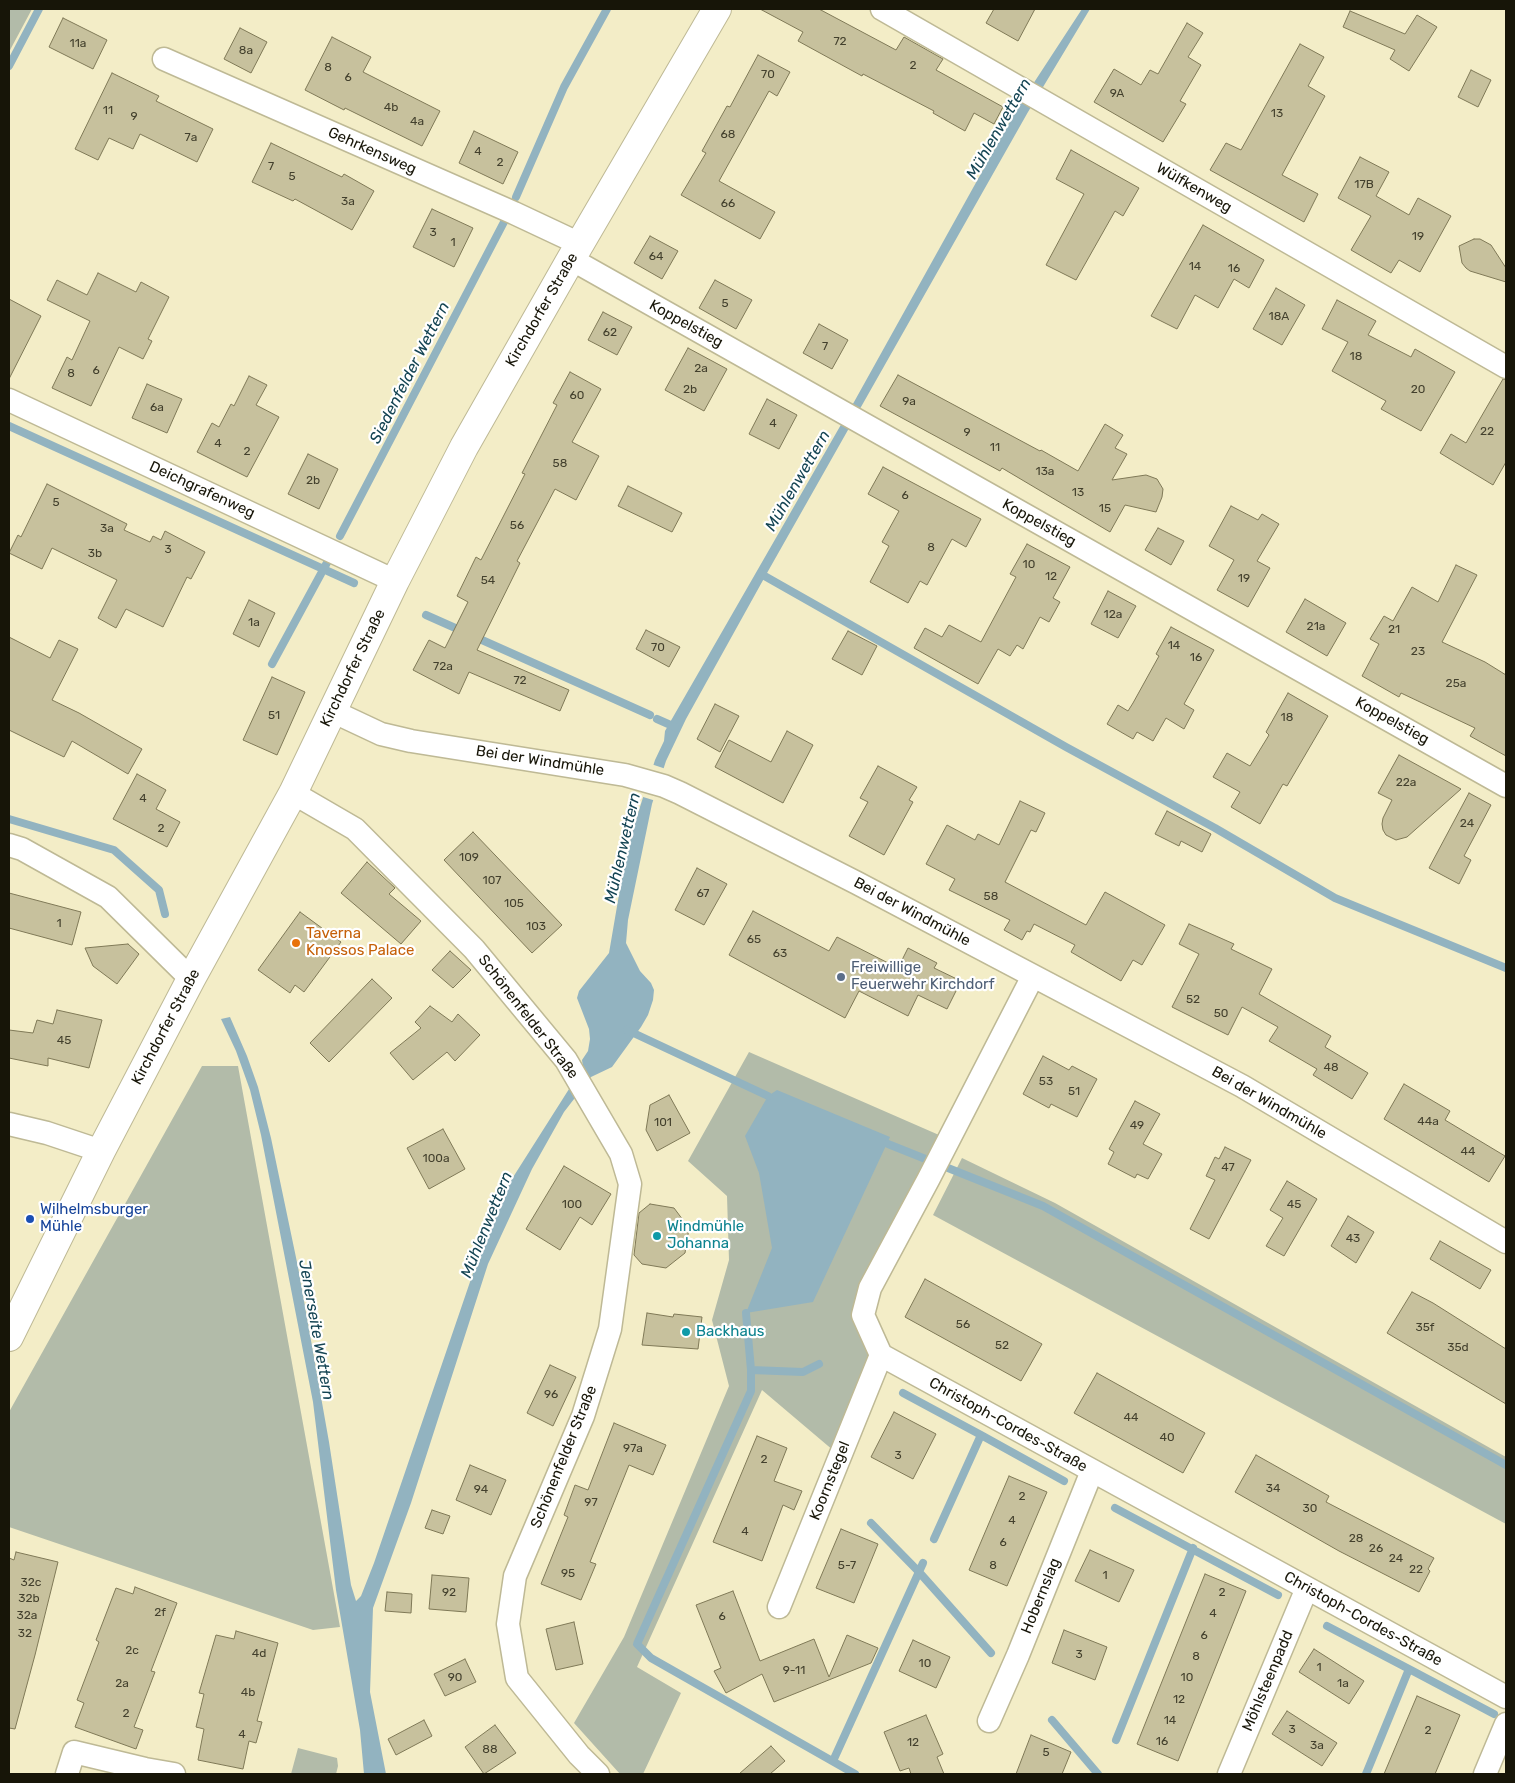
<!DOCTYPE html>
<meta charset="utf-8">
<style>
body{margin:0}
#map{position:relative;width:1515px;height:1783px;overflow:hidden;background:#f3edc7;font-family:Rubik,sans-serif}
canvas{display:block}
.frame{position:absolute;inset:0;border:10px solid #171508;pointer-events:none}
</style>
<div id="map">
<canvas width="1515" height="1783"></canvas>
<div class="frame"></div>
</div>
<script>
const context = document.querySelector('canvas').getContext('2d');
context.lineJoin = 'round';
function paint(path, color) {
  context.fillStyle = color;
  context.fill(path, 'evenodd');
}
function poly(rows) {
  const path = new Path2D();
  for (const r of rows) {
    path.moveTo(r[0], r[1]);
    for (let i = 2; i < r.length; i += 2) path.lineTo(r[i], r[i + 1]);
  }
  return path;
}
function trace(path, color, width, dash) {
  context.strokeStyle = color;
  context.lineWidth = width;
  context.lineCap = dash ? 'butt' : 'round';
  context.setLineDash(dash || []);
  context.stroke(path);
}
function write(font, color, halo, rows, align = 'center') {
  context.font = font + ' Rubik,sans-serif';
  context.lineWidth = 4.5;
  context.setLineDash([]);
  context.textBaseline = 'middle';
  context.strokeStyle = halo;
  context.fillStyle = color;
  for (const [text, x, y, turn = 0] of rows) {
    context.save();
    context.translate(x, y);
    context.rotate((+turn || 0) * Math.PI / 180);
    context.textAlign = isNaN(turn) ? turn : align;
    if (halo) context.strokeText(text, 0, 0);
    context.fillText(text, 0, 0);
    context.restore();
  }
}
const green = poly([
 [9,9,32,9,9,52],
 [749,1052,939,1135,862,1287,871,1354,834,1451,762,1390,637,1667,681,1693,643,1774,620,1774,574,1723,624,1637,729,1386,712,1320,729,1260,727,1196,688,1161],
 [202,1066,238,1066,340,1627,313,1630,9,1527,9,1412],
 [962,1158,1055,1203,1506,1457,1506,1524,933,1215],
 [298,1748,337,1758,338,1766,336,1774,291,1774]
]);
const water = poly([
 [1082,9,1090,9,1028,112,767,573,686,719,666,761,652,804,628,920,626,943,640,971,651,983,654,990,653,1000,648,1015,641,1027,612,1067,591,1077,564,1112,532,1169,488,1264,411,1503,373,1608,370,1692,386,1774,364,1774,360,1730,336,1590,313,1402,261,1135,250,1090,236,1051,221,1019,230,1017,247,1056,258,1087,271,1138,298,1267,329,1442,351,1585,356,1601,361,1596,374,1563,485,1238,510,1182,583,1067,582,1060,588,1051,590,1039,589,1029,577,998,579,991,609,953,621,883,632,832,655,760,664,741,665,731,854,402,1018,107],
 [777,1090,890,1137,813,1302,746,1313,772,1248,759,1173,745,1136,768,1096]
]);
const pier = poly([
 [651,764,666,769,656,801,640,796]
]);
const stream = poly([
 [9,66,39,9],
 [516,197,564,87,607,9],
 [9,426,354,583],
 [340,536,504,222],
 [761,574,1066,747,1215,828,1335,898,1506,968],
 [426,615,462,631],
 [473,636,650,715],
 [272,664,329,559],
 [657,719,675,727],
 [9,819,114,850,159,890,165,914],
 [627,1030,768,1096],
 [888,1144,1043,1206,1506,1465],
 [746,1313,751,1370,803,1372,819,1364],
 [751,1370,751,1391,637,1644,651,1658,855,1774],
 [903,1393,981,1435],
 [1115,1508,1278,1595],
 [871,1523,919,1572,991,1653],
 [934,1539,981,1435,1064,1481],
 [1327,1626,1409,1669],
 [1052,1720,1098,1774],
 [1116,1740,1193,1548],
 [833,1761,923,1563],
 [1366,1774,1409,1669,1494,1714]
]);
const building = poly([
 [760,9,819,9,896,50,904,37,943,59,936,70,1003,107,994,124,974,113,965,131,933,113,934,111,863,74,862,76,798,41,803,32,760,9],
 [994,9,1035,9,1018,41,986,23,994,9],
 [1350,11,1405,34,1417,15,1437,27,1409,71,1390,59,1395,50,1343,27,1350,11],
 [63,18,107,40,93,69,49,47,63,18],
 [1187,23,1203,33,1188,57,1201,65,1180,101,1186,104,1163,142,1094,102,1114,69,1141,85,1150,70,1158,74,1187,23],
 [240,28,267,42,251,73,224,59,240,28],
 [332,37,371,57,363,72,440,111,422,146,345,108,344,110,305,90,332,37],
 [1300,44,1324,57,1308,86,1325,96,1282,175,1318,194,1304,222,1210,170,1226,143,1241,150,1300,44],
 [758,55,790,72,777,96,769,91,719,181,775,212,760,239,681,195,706,153,702,151,727,106,730,107,758,55],
 [1471,70,1491,80,1478,107,1458,97,1471,70],
 [112,73,159,96,156,101,213,129,197,162,140,134,133,149,109,138,98,160,75,149,112,73],
 [474,131,518,152,503,184,459,163,474,131],
 [271,143,342,177,344,174,374,191,352,230,295,199,293,201,252,182,271,143],
 [1071,150,1139,188,1123,216,1115,211,1076,280,1046,265,1084,194,1056,179,1071,150],
 [1360,157,1389,172,1376,196,1409,215,1418,198,1451,216,1420,272,1399,260,1391,273,1351,250,1371,216,1338,198,1360,157],
 [432,209,473,228,454,267,413,247,432,209],
 [1203,225,1264,260,1249,288,1234,279,1218,308,1195,295,1177,329,1151,316,1203,225],
 [650,236,678,251,662,279,634,263,650,236],
 [1474,239,1480,239,1491,245,1506,268,1506,282,1470,271,1466,268,1462,263,1459,246,1474,239],
 [98,273,136,292,141,282,169,297,148,339,152,341,143,359,119,347,91,406,52,388,67,357,72,360,90,321,47,300,57,280,87,295,98,273],
 [715,280,752,300,736,329,699,308,715,280],
 [1276,288,1305,305,1282,345,1253,329,1276,288],
 [9,299,41,316,9,379,9,299],
 [1337,300,1376,321,1368,335,1411,357,1415,349,1455,372,1421,431,1381,409,1386,401,1332,371,1348,342,1322,329,1337,300],
 [603,312,632,327,617,355,588,340,603,312],
 [819,324,848,340,832,369,803,353,819,324],
 [688,348,727,369,704,411,665,390,688,348],
 [570,372,601,389,572,442,599,456,576,500,555,489,517,561,520,563,477,650,569,690,560,711,469,672,459,694,413,670,429,640,445,648,468,602,457,596,476,557,481,560,525,474,522,473,557,405,553,403,570,372],
 [898,375,1040,451,1041,450,1078,471,1105,424,1123,435,1115,448,1127,454,1112,480,1146,475,1157,479,1163,489,1162,497,1156,512,1125,505,1110,532,1002,468,1000,471,880,406,898,375],
 [249,376,267,385,256,405,279,417,247,477,197,452,212,423,219,427,231,404,234,406,249,376],
 [1503,379,1506,380,1506,462,1493,485,1440,453,1451,434,1466,443,1503,379],
 [147,384,182,399,167,433,132,418,147,384],
 [767,399,797,415,779,449,749,434,767,399],
 [308,454,338,469,319,509,288,494,308,454],
 [883,467,981,519,966,547,952,539,927,585,920,581,908,603,870,582,889,546,882,542,899,511,868,494,883,467],
 [47,484,127,524,124,530,150,542,153,536,161,540,165,531,205,552,191,579,187,577,163,627,126,609,116,628,98,618,117,580,52,548,42,569,9,553,18,535,21,537,47,484],
 [628,486,682,513,672,532,618,506,628,486],
 [1231,506,1258,520,1262,514,1279,524,1257,561,1270,568,1248,607,1217,590,1234,560,1209,546,1231,506],
 [1158,528,1184,541,1171,565,1145,550,1158,528],
 [1027,544,1070,567,1053,598,1060,602,1049,622,1040,617,1023,649,1017,645,1010,656,998,649,978,684,914,648,925,628,942,637,949,625,981,642,1016,577,1010,574,1027,544],
 [1456,565,1477,575,1442,642,1485,662,1506,675,1506,756,1470,736,1475,728,1401,693,1399,697,1362,676,1379,644,1370,639,1384,616,1393,621,1412,587,1438,602,1456,565],
 [1108,591,1136,606,1118,638,1091,624,1108,591],
 [1305,599,1346,623,1327,656,1286,632,1305,599],
 [249,600,275,613,259,647,233,634,249,600],
 [1171,627,1214,650,1184,704,1194,710,1184,729,1166,718,1153,741,1137,732,1133,739,1107,724,1118,705,1128,711,1133,703,1159,656,1156,654,1171,627],
 [646,630,680,647,669,667,636,649,646,630],
 [848,631,877,646,862,675,832,659,848,631],
 [9,637,50,658,59,640,78,649,52,700,79,713,142,749,128,774,72,741,64,757,9,730,9,637],
 [272,677,305,692,277,755,243,740,272,677],
 [1288,693,1328,716,1287,786,1283,784,1260,824,1231,807,1240,792,1213,777,1227,753,1250,766,1269,735,1266,732,1288,693],
 [715,704,739,716,720,752,697,739,715,704],
 [787,731,813,745,783,803,715,767,729,740,771,762,787,731],
 [1399,755,1461,789,1407,837,1396,840,1386,835,1383,830,1382,824,1383,818,1392,800,1378,793,1399,755],
 [878,766,917,787,909,800,913,802,884,855,849,836,868,802,860,798,878,766],
 [137,774,166,790,156,809,180,822,167,847,113,819,137,774],
 [1469,793,1491,805,1464,856,1471,860,1459,884,1429,868,1469,793],
 [1020,801,1045,813,1036,832,1031,830,1005,882,1086,925,1105,892,1165,925,1142,965,1133,960,1121,981,1071,952,1075,945,1034,924,1030,932,1027,931,1022,940,1004,930,1010,920,949,890,955,879,926,864,947,825,975,840,978,834,999,845,1020,801],
 [1167,811,1211,834,1202,852,1181,841,1179,846,1155,834,1167,811],
 [473,832,562,925,532,953,444,860,473,832],
 [367,862,395,888,389,894,421,921,401,944,341,893,367,862],
 [697,868,727,884,704,925,675,910,697,868],
 [9,893,81,912,72,945,9,928,9,893],
 [753,911,829,951,837,937,898,968,908,948,937,963,934,968,961,981,947,1009,918,995,908,1016,859,991,845,1018,729,955,753,911],
 [300,912,341,942,304,992,295,985,290,993,258,970,300,912],
 [1189,924,1234,944,1231,949,1272,969,1259,994,1331,1036,1325,1047,1368,1073,1352,1099,1313,1075,1317,1069,1269,1041,1278,1027,1242,1007,1228,1035,1172,1007,1199,954,1179,944,1189,924],
 [128,944,139,954,117,984,93,966,85,948,128,944],
 [450,951,471,970,453,988,432,970,450,951],
 [372,979,392,998,329,1062,310,1043,372,979],
 [430,1006,452,1022,458,1014,480,1035,455,1061,447,1052,413,1080,390,1053,421,1028,415,1022,430,1006],
 [57,1010,102,1020,89,1068,48,1058,48,1066,9,1058,9,1030,33,1033,37,1020,53,1024,57,1010],
 [1043,1056,1069,1070,1072,1066,1097,1079,1077,1117,1051,1104,1049,1108,1023,1094,1043,1056],
 [1404,1084,1450,1111,1445,1120,1505,1156,1489,1182,1384,1119,1404,1084],
 [669,1095,690,1133,657,1151,646,1130,650,1105,669,1095],
 [1135,1101,1160,1114,1143,1144,1162,1154,1148,1179,1137,1174,1135,1178,1108,1164,1114,1152,1109,1149,1135,1101],
 [443,1129,465,1169,429,1189,407,1148,443,1129],
 [1225,1147,1251,1160,1209,1239,1190,1229,1215,1180,1206,1176,1215,1157,1219,1159,1225,1147],
 [564,1166,611,1194,592,1225,580,1217,560,1250,526,1229,564,1166],
 [1287,1181,1317,1199,1284,1256,1266,1246,1283,1218,1270,1210,1287,1181],
 [650,1204,674,1208,689,1228,685,1253,666,1268,642,1264,634,1255,639,1213,650,1204],
 [1348,1216,1374,1232,1356,1263,1331,1246,1348,1216],
 [1440,1241,1491,1270,1480,1289,1430,1259,1440,1241],
 [925,1279,1042,1344,1021,1381,905,1317,925,1279],
 [1412,1292,1433,1303,1506,1349,1506,1404,1387,1333,1412,1292],
 [647,1313,673,1317,674,1314,702,1317,698,1349,642,1345,647,1313],
 [550,1365,576,1377,553,1426,527,1413,550,1365],
 [1097,1373,1205,1433,1183,1473,1074,1413,1097,1373],
 [894,1412,936,1434,913,1479,871,1457,894,1412],
 [614,1423,666,1445,653,1475,629,1465,590,1562,596,1564,581,1600,541,1584,568,1517,564,1515,575,1485,588,1490,614,1423],
 [757,1436,787,1448,774,1481,802,1491,794,1510,783,1505,762,1561,713,1542,757,1436],
 [1256,1455,1329,1496,1326,1502,1434,1558,1428,1569,1430,1571,1419,1592,1339,1551,1235,1492,1256,1455],
 [470,1465,506,1480,491,1515,456,1500,470,1465],
 [1009,1476,1047,1492,1007,1586,969,1570,1009,1476],
 [432,1510,450,1516,443,1534,425,1528,432,1510],
 [841,1529,878,1544,854,1603,816,1588,841,1529],
 [1090,1550,1134,1570,1119,1602,1075,1581,1090,1550],
 [16,1552,58,1562,35,1655,15,1729,9,1728,9,1558,14,1560,16,1552],
 [1205,1574,1246,1591,1178,1761,1137,1744,1205,1574],
 [432,1575,469,1578,466,1612,429,1609,432,1575],
 [135,1587,177,1603,151,1671,155,1672,134,1727,143,1730,136,1749,75,1727,84,1703,77,1700,99,1642,96,1640,116,1588,133,1594,135,1587],
 [733,1591,760,1661,814,1639,829,1677,847,1635,878,1648,871,1663,774,1702,762,1674,726,1693,714,1671,721,1668,696,1605,733,1591],
 [387,1592,412,1594,411,1613,385,1611,387,1592],
 [574,1622,583,1664,556,1670,546,1629,574,1622],
 [1064,1630,1107,1647,1095,1680,1052,1663,1064,1630],
 [236,1631,278,1643,257,1721,262,1722,256,1743,249,1741,243,1769,198,1760,204,1729,196,1727,204,1694,199,1693,216,1635,234,1639,236,1631],
 [913,1640,950,1657,936,1688,899,1671,913,1640],
 [1314,1649,1364,1681,1349,1704,1299,1672,1314,1649],
 [465,1659,476,1682,445,1696,434,1674,465,1659],
 [1417,1696,1460,1715,1435,1774,1384,1774,1417,1696],
 [1287,1711,1337,1743,1322,1766,1272,1734,1287,1711],
 [926,1715,943,1754,937,1757,944,1774,911,1774,909,1768,900,1771,884,1732,926,1715],
 [424,1720,432,1736,396,1755,388,1739,424,1720],
 [495,1725,516,1753,484,1774,465,1747,495,1725],
 [1031,1735,1071,1752,1062,1774,1016,1774,1031,1735],
 [771,1746,785,1761,770,1774,739,1774,771,1746]
]);
const minor = poly([
 [882,9,1506,367],
 [164,59,514,213,580,244],
 [571,259,1506,786],
 [9,400,395,581],
 [332,711,381,734,411,741,625,775,664,786,680,793,857,883,1242,1086,1506,1242],
 [293,793,355,829,474,949,566,1060,621,1154,630,1184,610,1329,583,1416,515,1576,508,1624,517,1678,579,1755,598,1774],
 [9,845,22,849,108,897,191,979],
 [1033,976,928,1180,870,1288,863,1315,881,1355,1506,1697],
 [9,1124,47,1133,101,1151],
 [779,1607,881,1355],
 [989,1721,1018,1655,1092,1471],
 [67,1774,74,1752,145,1769,174,1774],
 [1229,1774,1307,1588],
 [1485,1774,1506,1724]
]);
const tertiary = poly([
 [9,1337,101,1151,191,979,293,793,395,581,464,447,571,259,717,9]
]);
const markers = [
 [296,943,5,"#e8710a"],
 [841,977,5,"#5c6f8a"],
 [30,1219,5,"#1a4fb4"],
 [657,1236,5,"#0f9aa8"],
 [686,1332,5,"#0f9aa8"]
];
const numberNames = [
 ["72",840,42],
 ["11a",78,44],
 ["8a",246,51],
 ["2",913,66],
 ["8",328,68],
 ["70",768,75],
 ["6",348,78],
 ["9A",1117,94],
 ["4b",391,108],
 ["11",108,111],
 ["13",1277,114],
 ["9",134,117],
 ["4a",417,122],
 ["68",728,135],
 ["7a",191,138],
 ["4",478,152],
 ["2",500,163],
 ["7",271,167],
 ["5",292,177],
 ["17B",1364,185],
 ["3a",348,202],
 ["66",728,204],
 ["3",433,233],
 ["19",1418,237],
 ["1",453,243],
 ["64",656,257],
 ["14",1195,267],
 ["16",1234,269],
 ["5",725,304],
 ["18A",1279,317],
 ["62",610,333],
 ["7",825,347],
 ["18",1356,357],
 ["2a",701,369],
 ["6",96,371],
 ["8",71,374],
 ["2b",690,390],
 ["20",1418,390],
 ["60",577,396],
 ["9a",909,402],
 ["6a",157,408],
 ["4",773,424],
 ["22",1487,432],
 ["9",967,433],
 ["4",218,444],
 ["11",995,448],
 ["2",247,452],
 ["58",560,464],
 ["13a",1045,472],
 ["2b",313,481],
 ["13",1078,493],
 ["6",905,496],
 ["5",56,503],
 ["15",1105,509],
 ["56",517,526],
 ["3a",107,529],
 ["8",931,548],
 ["3",168,550],
 ["3b",95,554],
 ["10",1029,565],
 ["12",1051,577],
 ["19",1244,579],
 ["54",488,581],
 ["12a",1113,615],
 ["1a",254,623],
 ["21a",1316,627],
 ["21",1394,630],
 ["14",1174,646],
 ["70",658,648],
 ["23",1418,652],
 ["16",1196,658],
 ["72a",443,667],
 ["72",520,681],
 ["25a",1456,684],
 ["51",274,716],
 ["18",1287,718],
 ["22a",1406,783],
 ["4",143,799],
 ["24",1467,824],
 ["2",161,829],
 ["109",469,858],
 ["107",492,881],
 ["67",703,894],
 ["58",991,897],
 ["105",514,904],
 ["1",59,924],
 ["103",536,927],
 ["65",754,940],
 ["63",780,954],
 ["52",1193,1000],
 ["50",1221,1014],
 ["45",64,1041],
 ["48",1331,1068],
 ["53",1046,1082],
 ["51",1074,1092],
 ["44a",1428,1122],
 ["101",663,1123],
 ["49",1137,1126],
 ["44",1468,1152],
 ["100a",436,1159],
 ["47",1228,1168],
 ["100",572,1205],
 ["45",1294,1205],
 ["43",1353,1239],
 ["56",963,1325],
 ["35f",1425,1328],
 ["52",1002,1346],
 ["35d",1458,1348],
 ["96",551,1395],
 ["44",1131,1418],
 ["40",1167,1438],
 ["97a",633,1449],
 ["3",898,1456],
 ["2",764,1460],
 ["34",1273,1489],
 ["94",481,1490],
 ["2",1022,1497],
 ["97",591,1503],
 ["30",1310,1509],
 ["4",1012,1521],
 ["4",745,1532],
 ["28",1356,1539],
 ["6",1003,1543],
 ["26",1376,1549],
 ["24",1396,1559],
 ["5-7",847,1566],
 ["8",993,1566],
 ["22",1416,1570],
 ["95",568,1574],
 ["1",1105,1576],
 ["32c",31,1583],
 ["92",449,1593],
 ["2",1222,1593],
 ["32b",29,1599],
 ["2f",160,1613],
 ["4",1213,1614],
 ["32a",27,1616],
 ["6",722,1617],
 ["32",25,1634],
 ["6",1204,1636],
 ["2c",132,1651],
 ["4d",259,1654],
 ["3",1079,1655],
 ["8",1196,1657],
 ["10",925,1664],
 ["1",1319,1668],
 ["9-11",794,1671],
 ["90",455,1678],
 ["10",1187,1678],
 ["2a",122,1684],
 ["1a",1343,1684],
 ["4b",248,1693],
 ["12",1179,1700],
 ["2",126,1714],
 ["14",1170,1721],
 ["3",1292,1730],
 ["2",1428,1731],
 ["4",242,1735],
 ["16",1162,1742],
 ["12",913,1743],
 ["3a",1317,1746],
 ["88",490,1750],
 ["5",1046,1753]
];
const streetNames = [
 ["Gehrkensweg",372,151,24],
 ["Wülfkenweg",1194,188,30],
 ["Kirchdorfer Straße",542,310,-60],
 ["Koppelstieg",686,324,29],
 ["Deichgrafenweg",202,490,25],
 ["Koppelstieg",1039,523,29],
 ["Kirchdorfer Straße",353,668,-64],
 ["Koppelstieg",1392,721,29],
 ["Bei der Windmühle",540,761,9],
 ["Bei der Windmühle",912,912,28],
 ["Schönenfelder Straße",528,1017,52],
 ["Kirchdorfer Straße",166,1027,-62],
 ["Bei der Windmühle",1269,1103,30],
 ["Christoph-Cordes-Straße",1008,1425,29],
 ["Schönenfelder Straße",564,1457,-68],
 ["Koornstegel",830,1481,-68],
 ["Hobernslag",1041,1596,-68],
 ["Christoph-Cordes-Straße",1363,1619,29],
 ["Möhlsteenpadd",1268,1681,-67]
];
const foodNames = [
 ["Taverna",306,934],
 ["Knossos Palace",306,951]
];
const serviceNames = [
 ["Freiwillige",851,968],
 ["Feuerwehr Kirchdorf",851,985]
];
const transitNames = [
 ["Wilhelmsburger",40,1210],
 ["Mühle",40,1227]
];
const cultureNames = [
 ["Windmühle",667,1227],
 ["Johanna",667,1244],
 ["Backhaus",696,1332]
];
const waterNames = [
 ["Mühlenwettern",999,129,-60],
 ["Siedenfelder Wettern",410,373,-63],
 ["Mühlenwettern",798,481,-60],
 ["Mühlenwettern",623,848,-77],
 ["Mühlenwettern",487,1225,-68],
 ["Jenerseite Wettern",316,1330,80]
];
paint(green, '#b2bba9');
paint(water, '#92b3c0');
paint(pier, '#f3edc7');
trace(stream, '#92b3c0', 8);
paint(building, '#c7c19d');
trace(building, '#7f7957', 1);
trace(minor, '#beb995', 25);
trace(tertiary, '#beb995', 30);
trace(minor, '#fff', 22);
trace(tertiary, '#fff', 28);
for (const [x, y, r, color] of markers) {
  const dot = new Path2D();
  dot.arc(x, y, r, 0, 2 * Math.PI);
  context.fillStyle = color;
  context.fill(dot);
  trace(dot, '#fff', 2);
}
write('12px', '#43402d', null, numberNames);
write('15px', '#171508', '#fff', streetNames);
write('15px', '#c56008', '#fff', foodNames, 'left');
write('15px', '#4e5e75', '#fff', serviceNames, 'left');
write('15px', '#164399', '#fff', transitNames, 'left');
write('15px', '#0d838f', '#fff', cultureNames, 'left');
write('italic 16px', '#144453', '#fff', waterNames);
</script>
